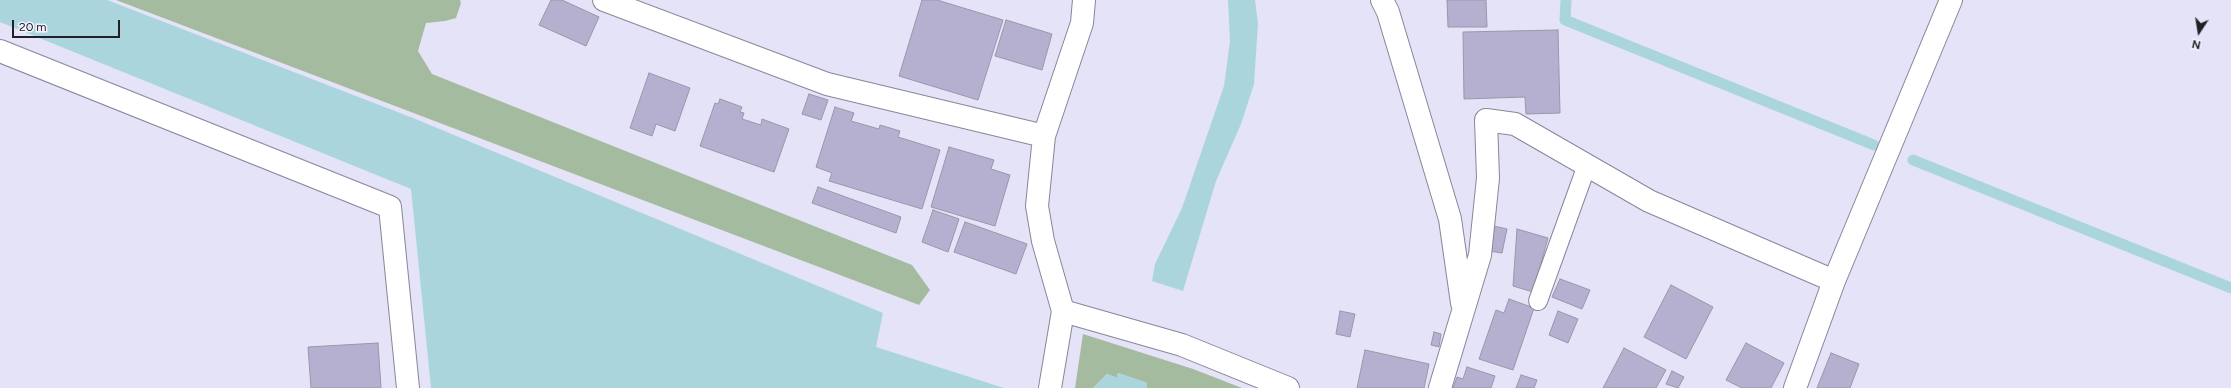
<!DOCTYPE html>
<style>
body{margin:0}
#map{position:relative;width:2231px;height:388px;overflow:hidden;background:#e5e3f8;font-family:Figtree,sans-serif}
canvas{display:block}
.north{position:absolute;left:2179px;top:12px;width:40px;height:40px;-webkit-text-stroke:3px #f3f1fe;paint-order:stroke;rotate:192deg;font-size:11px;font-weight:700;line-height:16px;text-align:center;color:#212028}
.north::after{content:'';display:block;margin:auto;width:14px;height:18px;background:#212028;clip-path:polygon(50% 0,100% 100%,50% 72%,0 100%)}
.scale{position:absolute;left:12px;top:20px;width:108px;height:18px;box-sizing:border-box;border:2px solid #212028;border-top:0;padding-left:5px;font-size:12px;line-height:14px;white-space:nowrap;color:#212028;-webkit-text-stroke:3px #f3f1fe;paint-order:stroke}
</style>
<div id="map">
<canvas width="2231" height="388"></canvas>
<div class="north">N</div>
<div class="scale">20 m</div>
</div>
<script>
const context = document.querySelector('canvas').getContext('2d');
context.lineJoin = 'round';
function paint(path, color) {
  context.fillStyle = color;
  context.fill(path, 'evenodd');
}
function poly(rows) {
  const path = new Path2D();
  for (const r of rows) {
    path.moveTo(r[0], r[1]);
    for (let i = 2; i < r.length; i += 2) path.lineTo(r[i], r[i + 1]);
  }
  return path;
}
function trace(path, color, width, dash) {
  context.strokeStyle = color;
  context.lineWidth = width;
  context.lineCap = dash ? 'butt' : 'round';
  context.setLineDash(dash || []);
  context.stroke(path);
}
const forest = poly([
 [116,0,460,0,461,3,456,18,445,21,426,23,418,51,432,74,912,265,930,290,919,305],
 [1083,334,1193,369,1242,388,1147,388,1147,383,1118,373,1117,378,1107,374,1093,388,1075,388]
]);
const water = poly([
 [0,0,107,0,413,118,883,313,876,347,1004,388,431,388,411,189,0,22],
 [1228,0,1255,0,1258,24,1254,84,1241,124,1216,181,1183,291,1152,281,1155,264,1182,208,1224,86,1230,41],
 [1118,373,1147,383,1147,388,1093,388,1107,374,1117,378]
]);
const stream = poly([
 [1566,0,1565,20,1874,145],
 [1913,160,2231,288]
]);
const building = poly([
 [551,0,562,0,599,17,586,46,539,25,551,0],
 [922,0,937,0,1003,20,978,100,899,76,922,0],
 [1447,0,1486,0,1487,27,1448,27,1447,0],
 [1006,20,1052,34,1042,70,995,56,1006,20],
 [1558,30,1560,113,1526,114,1525,97,1464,99,1463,32,1558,30],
 [649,73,690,88,675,131,656,124,652,136,630,128,649,73],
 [809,94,828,100,821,120,802,114,809,94],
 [720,99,742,107,740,112,744,113,742,119,761,125,762,119,789,129,774,172,700,146,715,103,718,104,720,99],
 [835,107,854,113,851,121,879,129,880,125,900,131,898,137,940,150,922,209,829,181,832,173,816,167,835,107],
 [949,147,994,160,991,169,1010,175,995,226,931,207,949,147],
 [818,187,901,217,896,233,812,203,818,187],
 [933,210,959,219,948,252,922,242,933,210],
 [965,222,1027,244,1016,274,954,252,965,222],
 [1494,226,1507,229,1502,253,1489,251,1494,226],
 [1517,229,1548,238,1533,292,1513,286,1517,229],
 [1560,279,1590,290,1582,309,1552,297,1560,279],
 [1671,285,1713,307,1686,359,1644,337,1671,285],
 [1509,299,1534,308,1513,370,1479,359,1496,310,1504,313,1509,299],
 [1340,311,1355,314,1350,337,1336,334,1340,311],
 [1558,311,1578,319,1568,343,1549,335,1558,311],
 [1434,332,1441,334,1439,347,1431,345,1434,332],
 [378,343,381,388,311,388,308,347,378,343],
 [1746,343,1784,363,1771,388,1742,388,1726,380,1746,343],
 [1624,348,1666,370,1656,388,1603,388,1624,348],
 [1365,350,1429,364,1424,388,1357,388,1365,350],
 [1831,353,1859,364,1850,388,1817,388,1831,353],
 [1467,367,1495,376,1491,388,1453,388,1457,377,1463,379,1467,367],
 [1672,371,1684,377,1678,388,1666,384,1672,371],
 [1521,375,1537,380,1534,388,1516,388,1521,375]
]);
const lane = poly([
 [1538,301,1587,165]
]);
const street = poly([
 [604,0,827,84,1044,136],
 [1382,0,1388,12,1450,219,1462,303],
 [0,51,390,207,408,388],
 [1063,311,1182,345,1288,388],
 [1050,388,1063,311,1043,241,1037,206,1044,136,1082,23,1084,0],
 [1440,388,1480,255,1488,178,1486,120,1515,124,1649,201,1834,281],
 [1795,388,1834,281,1951,0]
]);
paint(forest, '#a5bb9f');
paint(water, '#abd5dd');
trace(stream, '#abd5dd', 11);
paint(building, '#b5b0d0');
trace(building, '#9996aa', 1);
trace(lane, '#888699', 20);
trace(street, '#888699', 24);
trace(lane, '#fff', 18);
trace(street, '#fff', 22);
</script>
